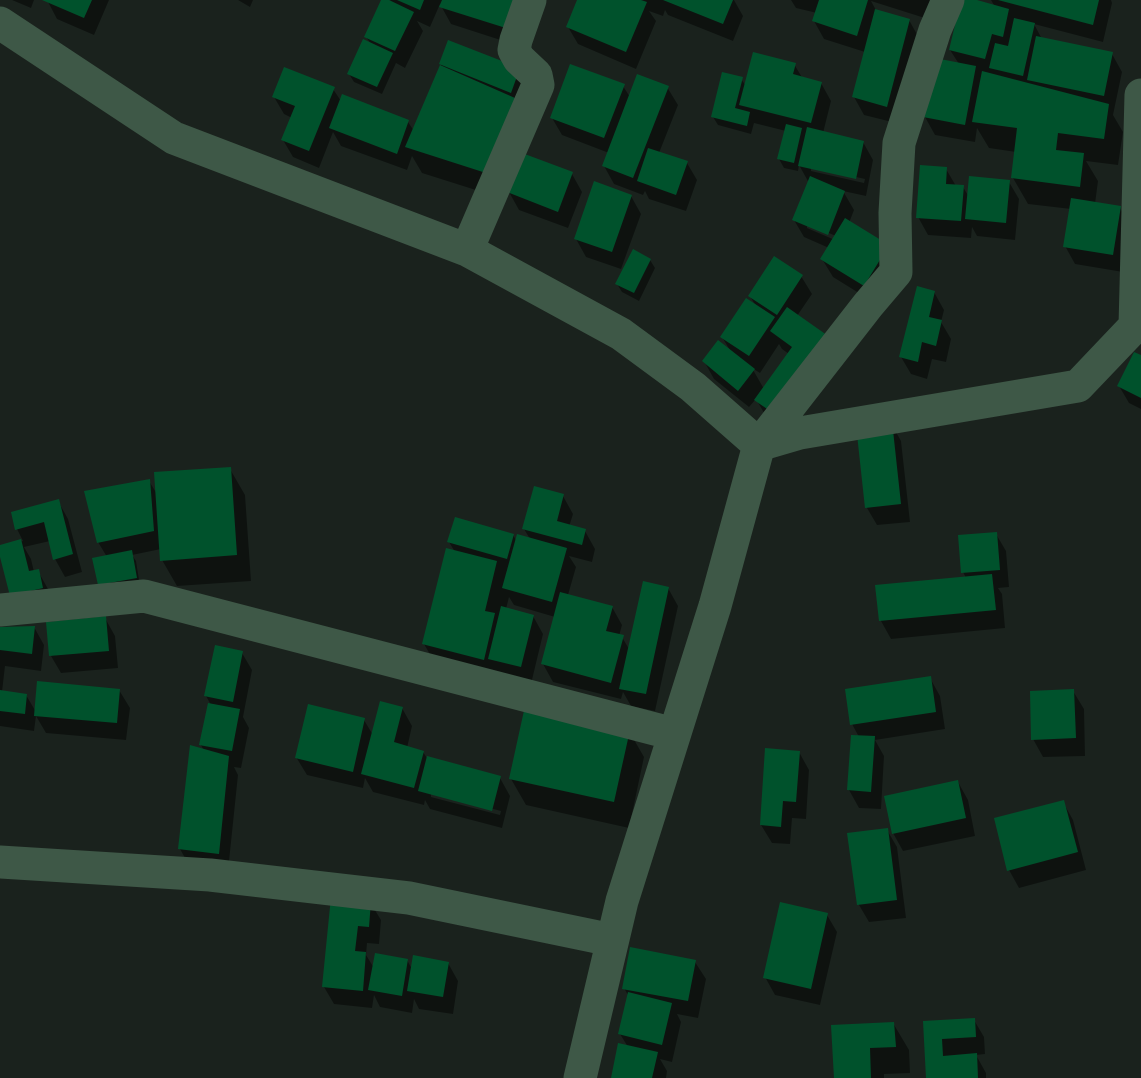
<!DOCTYPE html>
<style>
body{margin:0}
canvas{display:block;background:#1a221d}
</style>
<canvas width="1141" height="1078"></canvas>
<script>
const context = document.querySelector('canvas').getContext('2d');
context.lineJoin = 'round';
function paint(path, color) {
  context.fillStyle = color;
  context.fill(path, 'evenodd');
}
function poly(rows) {
  const path = new Path2D();
  for (const r of rows) {
    path.moveTo(r[0], r[1]);
    for (let i = 2; i < r.length; i += 2) path.lineTo(r[i], r[i + 1]);
  }
  return path;
}
function trace(path, color, width, dash) {
  context.strokeStyle = color;
  context.lineWidth = width;
  context.lineCap = dash ? 'butt' : 'round';
  context.setLineDash(dash || []);
  context.stroke(path);
}
const shadow = poly([
 [12,0,34,0,31,8],
 [47,0,109,0,94,35,57,19],
 [238,0,253,0,250,7],
 [383,0,392,4,390,0,520,0,519,46,451,24,440,4,430,27,417,21,423,31,405,68,396,63,382,94,354,82,349,74,371,44,366,37],
 [579,0,734,0,743,16,733,41,668,15,665,10,663,16,649,11,656,21,636,69,578,44,568,27],
 [791,0,935,0,931,20,871,1,877,12,909,20,919,38,896,123,864,115,854,97,865,52,824,39,814,21,817,13,796,8],
 [970,0,995,7,991,0,1111,0,1112,3,1103,42,1034,24,1042,39,1112,54,1122,72,1113,115,1123,132,1118,165,1086,161,1098,181,1095,204,1120,208,1130,225,1123,272,1075,264,1065,246,1071,209,1028,204,1013,178,1016,152,989,148,977,128,975,142,935,135,925,117,959,64,950,50],
 [441,64,519,69,529,87,501,198,422,173,412,156,407,170,341,146,333,132,319,168,293,157,283,140,292,118,284,114,274,97,333,89,341,101,408,122,414,131,441,65],
 [794,64,803,79,821,83,831,101,823,133,863,142,873,160,866,196,843,191,854,210,849,223,888,247,875,303,833,277,822,259,829,248,804,237,794,220,809,183,799,165,798,171,784,168,779,159,786,131,754,123,751,134,718,125,713,117,741,79,746,86],
 [811,167,865,179,864,183,811,171],
 [807,224,836,236,835,240,807,228],
 [623,86,630,97,667,87,678,105,659,153,687,163,697,180,686,211,649,199,645,191,643,195,614,184,604,166,609,153,562,135,552,118],
 [946,169,956,186,963,187,969,197,1009,182,1019,199,1015,240,977,236,972,227,971,238,928,235,918,217],
 [572,174,582,192,568,228,519,210,509,192],
 [631,196,641,214,621,269,586,257,576,239],
 [650,260,655,268,639,301,622,292,617,284],
 [801,276,812,294,797,316,830,340,767,418,756,399,749,407,714,379,704,361,731,352,722,337,757,308,750,296],
 [779,344,782,349,789,354,764,389,752,368,760,373],
 [934,292,944,310,941,322,951,339,946,362,932,359,927,379,911,374,901,357],
 [1141,357,1141,409,1129,403,1119,386],
 [891,423,901,441,910,522,877,525,867,508],
 [230,469,245,495,251,581,177,586,162,560,161,549,132,555,136,561,140,586,104,593,107,557,98,542,149,481,157,494],
 [563,496,573,514,569,527,585,531,595,549,592,562,569,556,576,567,568,595,612,607,622,625,619,636,622,637,629,649,668,588,678,606,655,711,631,706,623,692,621,699,553,682,543,664,555,617,514,605,509,597,506,609,533,616,543,634,531,684,439,670,424,644,455,552,449,542,513,535,517,542,530,539,524,529],
 [58,501,68,519,82,572,65,577,55,559,50,541,24,547,31,559,34,572,38,571,48,589,22,613,0,547,23,541,17,529],
 [996,534,1006,551,1009,587,998,588,1002,594,1005,628,891,639,881,621,877,587,966,578,963,572],
 [105,618,115,636,118,668,61,673,51,656],
 [34,627,44,645,41,671,5,666,2,692,26,695,36,712,119,690,130,708,126,740,46,733,36,716,34,731,0,726,0,629],
 [242,653,252,670,243,717,249,728,241,768,234,767,238,775,228,871,190,867,180,849,204,751,201,745,211,705,206,696],
 [930,678,940,696,945,729,875,740,884,756,881,809,859,808,849,790,859,737,852,724],
 [1073,691,1084,709,1085,756,1043,757,1033,739],
 [402,708,412,726,407,748,423,752,427,758,500,778,510,796,502,828,430,809,425,800,424,805,373,792,365,778,363,788,307,775,296,757,364,720,373,735],
 [431,793,501,811,500,815,431,797],
 [629,731,644,757,629,828,526,805,511,779],
 [799,752,809,770,806,819,792,818,790,844,772,843,761,825],
 [958,782,968,800,975,836,903,851,893,833],
 [1063,802,1073,820,1086,870,1019,888,1009,870],
 [887,830,897,847,906,918,869,922,859,905,849,835],
 [370,902,381,920,379,944,367,943,366,955,374,968,407,960,412,969,448,963,458,981,453,1014,419,1009,414,999,412,1013,380,1007,374,995,372,1008,334,1004,324,987],
 [827,915,837,932,820,1005,775,995,765,977],
 [695,962,706,979,698,1018,677,1014,681,1022,672,1062,660,1059,667,1071,666,1078,612,1078,628,1047,620,1034,629,997,624,988],
 [974,1020,984,1037,985,1054,976,1055,986,1073,986,1078,928,1078,925,1022],
 [893,1023,909,1050,910,1073,884,1074,884,1078,836,1078]
]);
const building = poly([
 [42,0,92,0,84,18],
 [381,0,389,0,414,12,395,51,364,37],
 [397,0,424,0,420,10],
 [442,0,519,0,509,29,439,7],
 [577,0,641,0,647,2,626,52,566,27],
 [663,0,733,0,723,24],
 [819,0,868,0,857,36,812,21],
 [961,0,977,0,1009,9,1003,37,992,34,985,59,949,50],
 [998,0,1099,0,1093,25],
 [875,9,910,19,887,107,852,97],
 [1014,18,1035,23,1023,76,989,68,995,43,1008,46],
 [1036,36,1113,52,1104,96,1027,80],
 [363,39,393,53,377,87,347,74],
 [448,40,520,68,511,93,439,64],
 [753,52,796,63,793,74,822,82,811,123,739,105],
 [935,58,976,66,965,125,923,117],
 [570,64,625,84,604,138,550,118],
 [440,65,515,98,486,173,405,147],
 [284,67,335,87,309,151,281,140,295,106,272,97],
 [982,71,1109,104,1104,139,1058,133,1056,150,1084,153,1080,187,1011,178,1017,128,972,122],
 [722,72,743,77,735,108,750,112,747,126,711,117],
 [637,74,669,86,633,178,602,166],
 [342,94,409,120,397,154,329,128],
 [786,124,802,128,794,163,777,159],
 [807,127,864,141,856,179,798,166],
 [648,148,688,161,676,195,637,181],
 [522,153,573,172,558,212,507,192],
 [920,165,947,167,946,184,964,185,961,221,916,218],
 [810,176,845,191,828,235,792,220],
 [969,176,1010,180,1006,223,965,219],
 [594,181,632,195,612,252,574,239],
 [1071,198,1121,206,1113,255,1063,247],
 [845,218,889,245,864,286,820,259],
 [633,249,651,259,634,293,615,284],
 [774,256,803,275,777,315,748,296],
 [917,286,935,291,929,317,942,320,936,346,922,342,918,362,899,357],
 [746,298,775,317,749,356,720,337],
 [787,307,831,338,776,415,754,400,792,347,770,331],
 [718,340,755,369,738,391,702,361],
 [1134,352,1141,355,1141,398,1117,386],
 [892,421,901,504,865,508,856,425],
 [231,467,237,555,160,561,154,472],
 [150,479,154,531,97,543,84,491],
 [534,486,564,494,557,521,586,529,582,545,522,529],
 [59,499,73,554,53,560,44,522,15,530,11,512],
 [455,517,514,534,507,559,447,542],
 [997,532,1000,570,961,573,958,535],
 [517,534,567,548,552,602,502,588],
 [21,539,29,571,39,569,43,588,10,596,0,557,0,545],
 [446,548,497,561,485,611,495,613,484,660,422,644],
 [132,550,137,578,98,585,92,558],
 [992,574,996,610,879,621,875,585],
 [643,581,669,587,646,694,619,689],
 [560,592,613,606,606,631,624,635,611,683,541,664],
 [501,606,534,615,521,667,488,659],
 [106,616,109,651,49,656,46,622],
 [35,626,32,654,0,650,0,627],
 [215,645,243,651,233,702,204,696],
 [931,676,936,712,850,725,845,689],
 [37,681,120,689,117,723,34,716],
 [1074,689,1076,738,1031,740,1030,691],
 [0,690,27,694,25,714,0,711],
 [380,701,403,707,394,742,424,751,414,788,361,774],
 [208,703,240,709,232,751,199,745],
 [308,704,365,718,353,772,295,758],
 [525,706,630,730,614,802,509,779],
 [851,735,875,736,871,792,847,790],
 [190,745,229,756,219,854,178,849],
 [765,748,800,751,796,802,783,801,781,827,760,825],
 [427,756,501,776,492,811,418,791],
 [958,780,966,818,892,834,884,796],
 [1064,800,1078,852,1007,871,994,818],
 [888,828,897,900,857,905,847,833],
 [331,897,371,901,369,927,358,926,355,951,366,952,363,991,322,987],
 [780,902,828,913,811,989,763,978],
 [630,947,696,960,688,1001,622,989],
 [375,953,408,959,402,996,368,990],
 [413,955,449,962,443,997,407,991],
 [628,992,672,1003,662,1045,618,1034],
 [975,1018,976,1037,942,1039,943,1056,977,1053,978,1078,926,1078,923,1021],
 [894,1022,896,1047,870,1048,871,1078,834,1078,831,1025],
 [618,1043,658,1052,652,1078,611,1078]
]);
const street = poly([
 [0,23,174,138,467,250,621,334,693,387,759,445],
 [467,250,538,85,536,75,519,59,514,50,516,40,530,0],
 [1135,326,1141,95],
 [759,445,800,433,1078,386,1135,326,1141,326],
 [0,610,144,596,674,734],
 [0,862,210,875,409,898,612,940],
 [580,1078,622,901,715,606,759,445,868,305,896,272,895,213,899,143,935,30,948,0]
]);
paint(shadow, '#0007');
paint(building, '#00522c');
trace(street, '#3e5847', 33);
</script>
